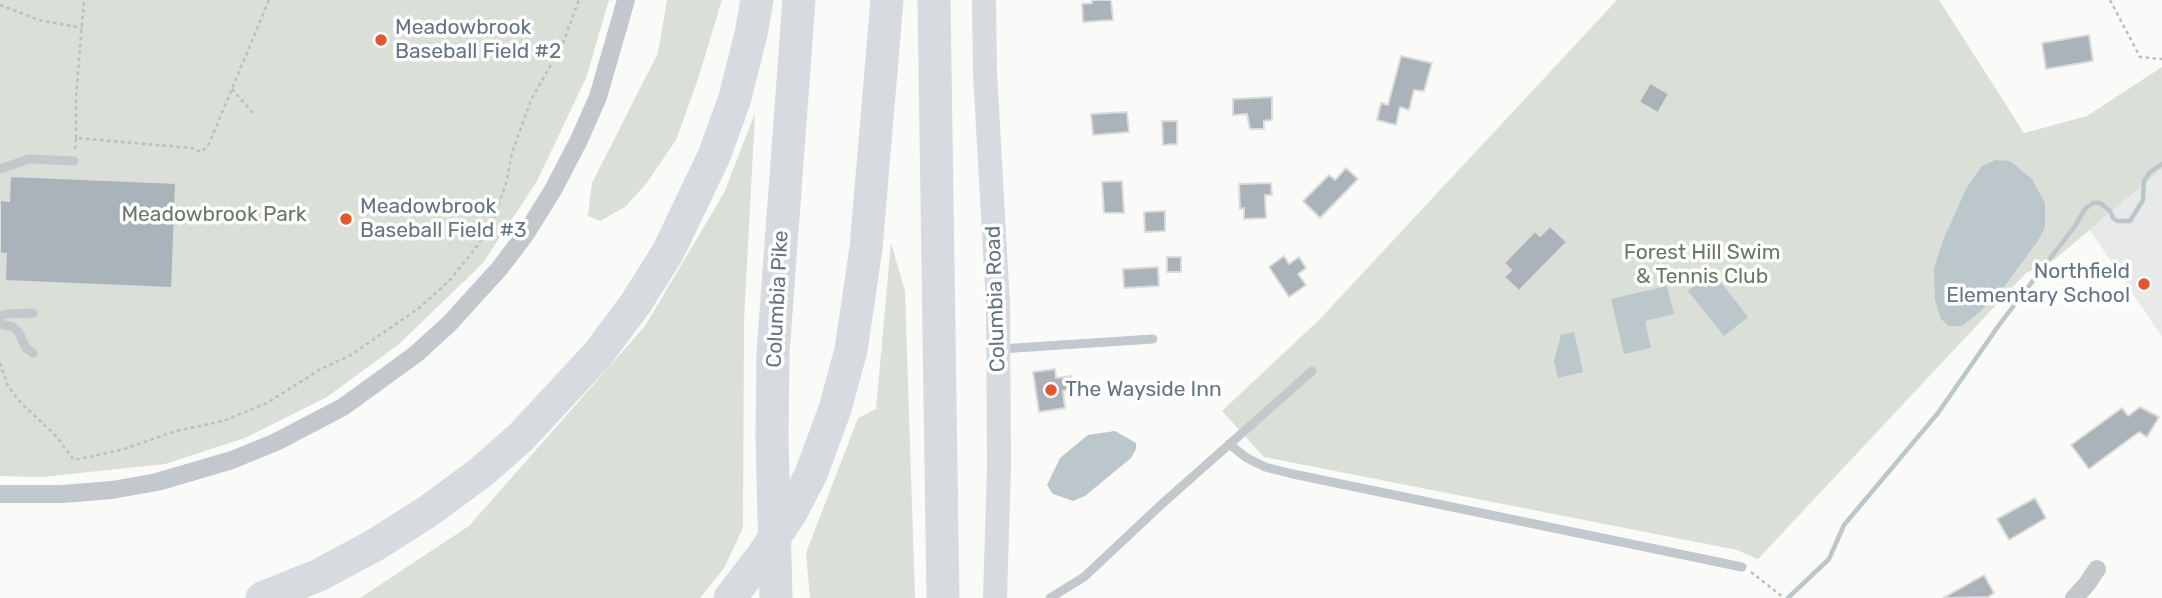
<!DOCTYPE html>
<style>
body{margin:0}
canvas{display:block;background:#fafaf8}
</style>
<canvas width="2162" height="598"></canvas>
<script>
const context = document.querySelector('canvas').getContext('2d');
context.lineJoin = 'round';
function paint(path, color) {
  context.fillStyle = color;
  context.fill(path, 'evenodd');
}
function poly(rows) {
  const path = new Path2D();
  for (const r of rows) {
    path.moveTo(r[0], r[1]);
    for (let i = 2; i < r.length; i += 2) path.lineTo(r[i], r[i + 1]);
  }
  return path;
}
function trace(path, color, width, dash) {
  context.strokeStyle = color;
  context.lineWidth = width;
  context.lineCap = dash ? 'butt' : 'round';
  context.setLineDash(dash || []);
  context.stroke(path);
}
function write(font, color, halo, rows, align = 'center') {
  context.font = font + ' Rubik,sans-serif';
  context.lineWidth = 7;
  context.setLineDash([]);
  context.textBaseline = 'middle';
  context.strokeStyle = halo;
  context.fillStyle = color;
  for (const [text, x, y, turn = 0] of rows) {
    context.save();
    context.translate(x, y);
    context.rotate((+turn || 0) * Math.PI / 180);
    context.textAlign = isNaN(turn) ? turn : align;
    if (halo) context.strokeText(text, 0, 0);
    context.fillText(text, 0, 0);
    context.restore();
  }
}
const built = poly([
 [2162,169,2162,337,2090,230]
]);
const green = poly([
 [0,0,609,0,586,78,537,181,483,263,399,344,327,397,245,438,165,464,42,477,0,476],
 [667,0,722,0,698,79,676,140,646,184,625,207,600,221,588,216,592,183,658,53],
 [1617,0,1939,0,2024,133,2087,116,2162,67,2162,169,2055,259,2026,273,1758,559,1737,550,1264,457,1222,411,1319,320],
 [755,113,744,320,743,528,724,568,700,598,360,598,469,526,645,326,724,193],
 [891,243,905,291,915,598,810,598,806,553,858,418,876,409]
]);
const water = poly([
 [1995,160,2010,161,2032,179,2045,203,2045,227,2037,242,2007,283,1981,311,1962,326,1949,326,1941,319,1935,300,1934,268,1944,238,1967,187,1981,167],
 [1713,272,1748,317,1724,336,1688,291],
 [1667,286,1674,314,1645,321,1651,348,1624,354,1611,299],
 [1574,332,1583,372,1558,378,1554,361,1561,335],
 [1115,431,1136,443,1136,449,1131,458,1085,496,1073,501,1053,494,1047,485,1060,458,1088,435]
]);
const stream = poly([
 [1788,598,1829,559,1844,525,1938,413,1999,325,2075,226,2085,209,2093,203,2100,203,2110,211,2113,218,2117,221,2130,221,2143,200,2144,181,2150,172,2162,164]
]);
const building = poly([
 [1092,0,1111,0,1113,20,1083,22,1082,4,1092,3,1092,0],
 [2089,35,2093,61,2046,69,2042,43,2089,35],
 [1401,56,1432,63,1424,91,1414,90,1409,110,1400,107,1396,125,1377,120,1381,103,1388,105,1401,56],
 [1650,83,1669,94,1658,113,1639,102,1650,83],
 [1272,97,1272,120,1264,121,1264,129,1250,129,1247,114,1233,115,1233,99,1272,97],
 [1127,112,1129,132,1093,135,1091,114,1127,112],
 [1162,121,1177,121,1177,144,1163,145,1162,121],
 [1346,168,1358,179,1320,218,1303,201,1329,175,1335,180,1346,168],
 [10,176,176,183,172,288,5,281,6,254,0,253,0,200,9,201,10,176],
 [1122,181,1124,213,1104,213,1102,182,1122,181],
 [1271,183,1272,195,1265,195,1266,218,1244,219,1244,208,1240,209,1239,184,1271,183],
 [1165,211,1165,231,1145,232,1144,212,1165,211],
 [1550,226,1567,242,1519,291,1504,277,1511,270,1504,263,1535,231,1540,236,1550,226],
 [1284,256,1289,264,1299,257,1306,268,1298,274,1306,285,1289,297,1269,267,1284,256],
 [1167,257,1181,257,1181,272,1167,272,1167,257],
 [1158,267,1159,286,1124,288,1123,269,1158,267],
 [1055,369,1056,378,1071,376,1073,389,1063,391,1065,408,1039,412,1033,372,1055,369],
 [2140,407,2159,417,2147,437,2139,432,2089,469,2071,445,2122,408,2128,416,2140,407],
 [2035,498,2046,518,2009,540,1997,519,2035,498],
 [1984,575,1994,593,1988,597,1943,598,1984,575]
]);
const path = poly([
 [2110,0,2140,57,2162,59],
 [0,5,39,20,82,28],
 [232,89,253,113],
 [76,138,76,97,84,0],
 [75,149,76,138,192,148,201,152,208,146,269,0],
 [0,363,8,386,21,403,55,435,74,460,121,450,176,431,223,421,267,403,319,370,351,355,419,308,449,281,475,249,494,218,506,183,512,153,531,100,563,43,579,0],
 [1751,572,1784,598]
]);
const lane = poly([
 [0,169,29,159,74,161],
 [0,317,6,314,33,313],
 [0,324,13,327,19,333,26,348,33,353],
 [1000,349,1153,339],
 [1229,444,1247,458,1265,467,1293,474,1742,567],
 [1050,598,1084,577,1163,503,1312,371]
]);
const street = poly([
 [0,494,62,494,112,490,157,482,232,460,276,442,343,407,416,354,449,324,499,269,525,235,553,190,579,140,598,97,626,0],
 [2074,598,2087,584,2097,569]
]);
const secondary = poly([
 [984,0,985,73,998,305,999,466,995,598]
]);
const highway = poly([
 [934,0,943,598],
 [262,598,319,575,375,545,427,512,480,473,521,437,598,354,636,303,668,252,714,156,734,101,751,34,757,0],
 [730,598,763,555,792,511,811,474,835,409,851,350,866,248,887,0],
 [776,598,772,437,773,353,799,0]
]);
const markers = [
 [381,40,7,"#e4572e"],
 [346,219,7,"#e4572e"],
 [2144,284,7,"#e4572e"],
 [1051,390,7,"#e4572e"]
];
const poiNames = [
 ["Meadowbrook",395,28],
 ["Baseball Field #2",395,52],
 ["Meadowbrook",360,207],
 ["Baseball Field #3",360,231],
 ["Northfield",2130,272,"right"],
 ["Elementary School",2130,296,"right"],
 ["The Wayside Inn",1065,390]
];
const parkNames = [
 ["Meadowbrook Park",214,215],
 ["Forest Hill Swim",1702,253],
 ["& Tennis Club",1702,277]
];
const streetNames = [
 ["Columbia Pike",778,299,-87],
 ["Columbia Road",996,299,-92]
];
paint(built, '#e8e9e9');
paint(green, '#dadfd7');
paint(water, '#bbc7cb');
trace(stream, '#bbc7cb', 4.5);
paint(building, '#aab3b9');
trace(building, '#dcdcda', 2);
trace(path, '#bbbfc2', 2.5, [3.5, 3.5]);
trace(lane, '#c3c8cc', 9);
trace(street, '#c3c8cc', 18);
trace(secondary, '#d6dbdf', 24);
trace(highway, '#d6dbdf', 33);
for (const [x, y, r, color] of markers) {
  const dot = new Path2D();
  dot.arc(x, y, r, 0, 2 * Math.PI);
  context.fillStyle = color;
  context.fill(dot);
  trace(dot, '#fff', 2.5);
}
write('21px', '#657683', '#fff', poiNames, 'left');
write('21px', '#687a64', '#fff', parkNames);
write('21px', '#657683', '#fff', streetNames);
</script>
